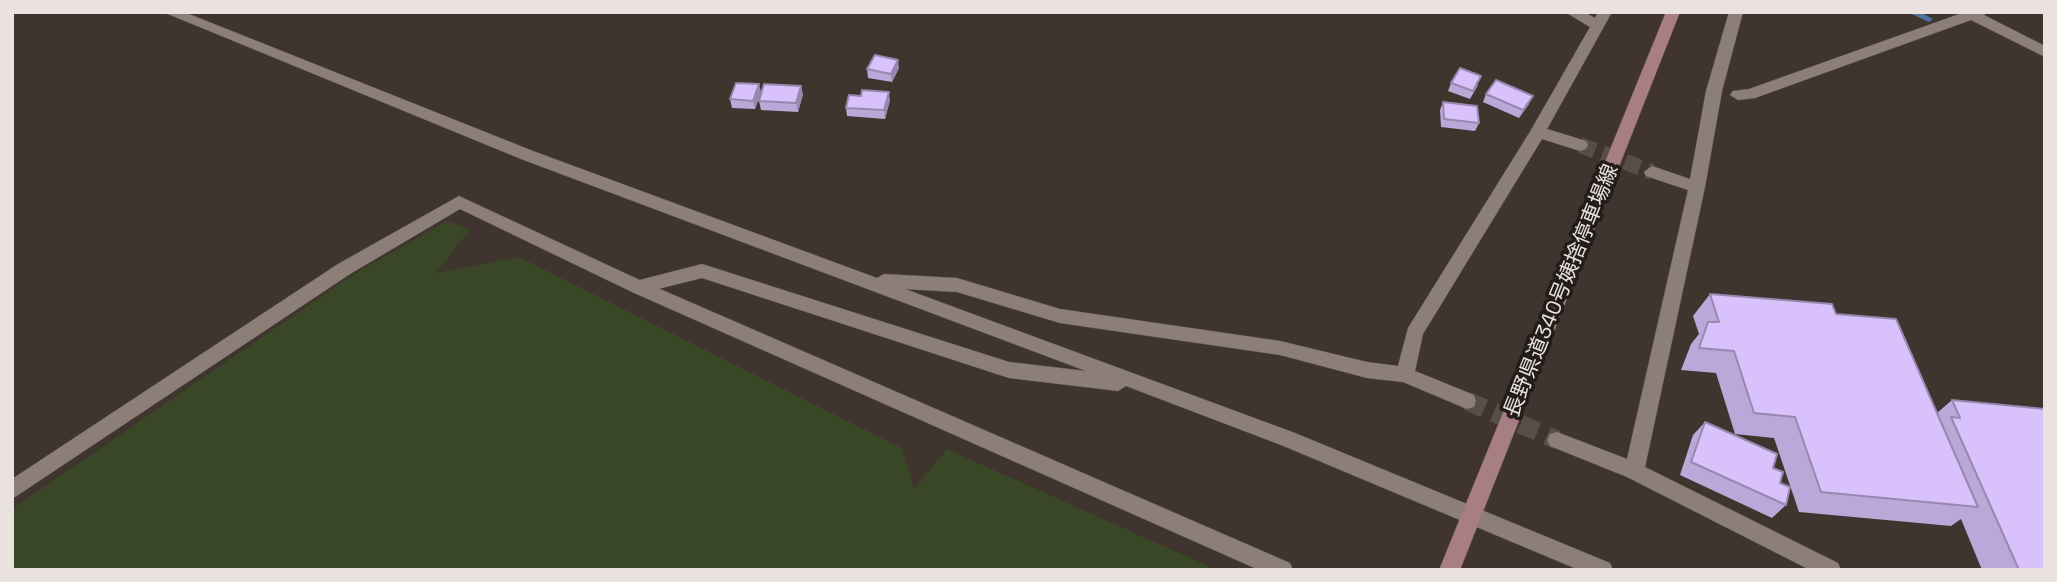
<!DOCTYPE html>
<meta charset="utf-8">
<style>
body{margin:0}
#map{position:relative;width:2057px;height:582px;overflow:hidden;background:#3f342e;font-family:"Space Grotesk",sans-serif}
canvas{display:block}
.frame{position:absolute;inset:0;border:14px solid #e9e2de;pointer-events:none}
</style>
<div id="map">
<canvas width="2057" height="582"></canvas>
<div class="frame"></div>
</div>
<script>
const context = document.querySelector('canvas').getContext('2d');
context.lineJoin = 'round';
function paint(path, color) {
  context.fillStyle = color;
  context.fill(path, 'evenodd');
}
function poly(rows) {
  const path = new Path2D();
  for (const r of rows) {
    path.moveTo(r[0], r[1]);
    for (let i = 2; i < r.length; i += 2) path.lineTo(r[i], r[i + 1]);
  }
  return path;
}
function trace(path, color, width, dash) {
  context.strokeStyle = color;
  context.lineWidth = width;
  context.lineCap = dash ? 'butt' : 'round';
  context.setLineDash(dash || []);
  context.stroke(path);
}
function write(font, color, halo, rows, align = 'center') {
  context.font = font + ' "Space Grotesk","Noto Sans JP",sans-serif';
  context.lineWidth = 7;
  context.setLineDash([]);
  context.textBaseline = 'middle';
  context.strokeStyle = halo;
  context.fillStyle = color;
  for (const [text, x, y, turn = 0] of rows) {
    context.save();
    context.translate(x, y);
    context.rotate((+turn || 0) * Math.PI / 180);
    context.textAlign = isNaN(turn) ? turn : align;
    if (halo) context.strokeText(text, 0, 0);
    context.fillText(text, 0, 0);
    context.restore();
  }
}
const green = poly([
 [447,221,470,230,436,273,519,257,902,448,914,489,947,449,1217,570,12,570,12,509,354,274]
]);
const stream = poly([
 [1907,12,1920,12,1933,19,1929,22,1907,12]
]);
const minorTunnelFar1 = poly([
 [1580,145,1652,172]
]);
const minorTunnel = poly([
 [1467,401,1557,440]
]);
const service = poly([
 [459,196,644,282,1290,563,1293,570,1259,570,632,292,460,209,350,274,12,499,12,479,338,264,459,196]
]);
const minor = poly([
 [163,12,184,12,533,151,877,278,884,274,957,278,1060,309,1280,341,1367,362,1398,366,1408,328,1531,130,1590,27,1565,12,1584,12,1595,18,1598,12,1612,12,1547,129,1586,141,1588,145,1586,149,1580,151,1542,139,1423,334,1415,371,1474,395,1476,401,1474,407,1467,409,1403,382,1367,378,1280,355,1060,323,957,292,905,289,1295,433,1610,563,1613,570,1579,570,1281,445,1126,386,1118,391,1009,378,702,278,638,294,632,292,629,287,632,282,702,264,1009,362,1086,371,521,159,163,12],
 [1729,12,1743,12,1722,91,1705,187,1645,467,1838,563,1841,570,1810,570,1627,477,1550,446,1547,440,1550,434,1557,432,1627,459,1688,190,1646,176,1644,172,1652,166,1690,179,1706,91,1729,12],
 [1965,12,1987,12,1984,15,2045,46,2045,57,1971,20,1755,98,1738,100,1730,95,1733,91,1749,89,1965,12]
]);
const secondary = poly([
 [1666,12,1680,12,1460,570,1439,570,1666,12]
]);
const wall = poly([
 [899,68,892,82,868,78,867,69],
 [1451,83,1478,85,1470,99,1448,91],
 [761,92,755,109,732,108,730,99],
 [803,94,798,112,761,110,759,101],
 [1486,94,1529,104,1519,118,1483,102],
 [861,96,890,100,885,119,847,116,846,108],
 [1443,102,1479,123,1475,131,1441,127,1440,110],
 [1710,294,1836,314,1937,413,1952,400,2045,570,1982,570,1961,519,1951,526,1799,512,1774,438,1735,434,1716,373,1681,370,1691,344,1699,334,1693,316],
 [1705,422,1773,468,1780,483,1786,505,1772,518,1680,475,1693,435]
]);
const shadedWall = poly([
 [898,60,899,68,892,82,891,74],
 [759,84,761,92,755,109,753,101],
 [801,86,803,94,798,112,796,103],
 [889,92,890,100,885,119,884,110],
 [1533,96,1529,104,1519,118,1523,110]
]);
const building = poly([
 [875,55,898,60,891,74,867,69,875,55],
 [1460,68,1481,76,1473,91,1451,83,1460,68],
 [1496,80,1533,96,1523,110,1486,94,1496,80],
 [736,83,759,84,753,101,730,99,736,83],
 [764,84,801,86,796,103,759,101,764,84],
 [862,90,889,92,884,110,846,108,849,95,861,96,862,90],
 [1443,102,1477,106,1479,123,1444,119,1443,102],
 [1710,294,1832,304,1836,314,1896,319,1978,507,1821,492,1795,417,1754,413,1734,351,1699,348,1708,322,1719,322,1710,294],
 [1952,400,2045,409,2045,570,2019,570,1951,417,1960,418,1952,400],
 [1705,422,1777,454,1773,468,1783,472,1780,483,1790,487,1786,505,1691,462,1705,422]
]);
const streetNames = [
 ["長野県道340号姨捨停車場線",1562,291,-68]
];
paint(green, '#3a4726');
paint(stream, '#4e729f');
trace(minorTunnelFar1, '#584e48', 16, [16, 8]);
trace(minorTunnel, '#584e48', 19, [19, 10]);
trace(service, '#5c534e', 1);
trace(minor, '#5c534e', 1);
trace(secondary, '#5c534e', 1);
paint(service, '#8b7f78');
paint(minor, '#8b7f78');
paint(secondary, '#a67e83');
paint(wall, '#bba7d8');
paint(shadedWall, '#9888b0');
paint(building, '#d9c2fb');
trace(building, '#9888b0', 2);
write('21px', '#e9e2de', '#221d1a', streetNames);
</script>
